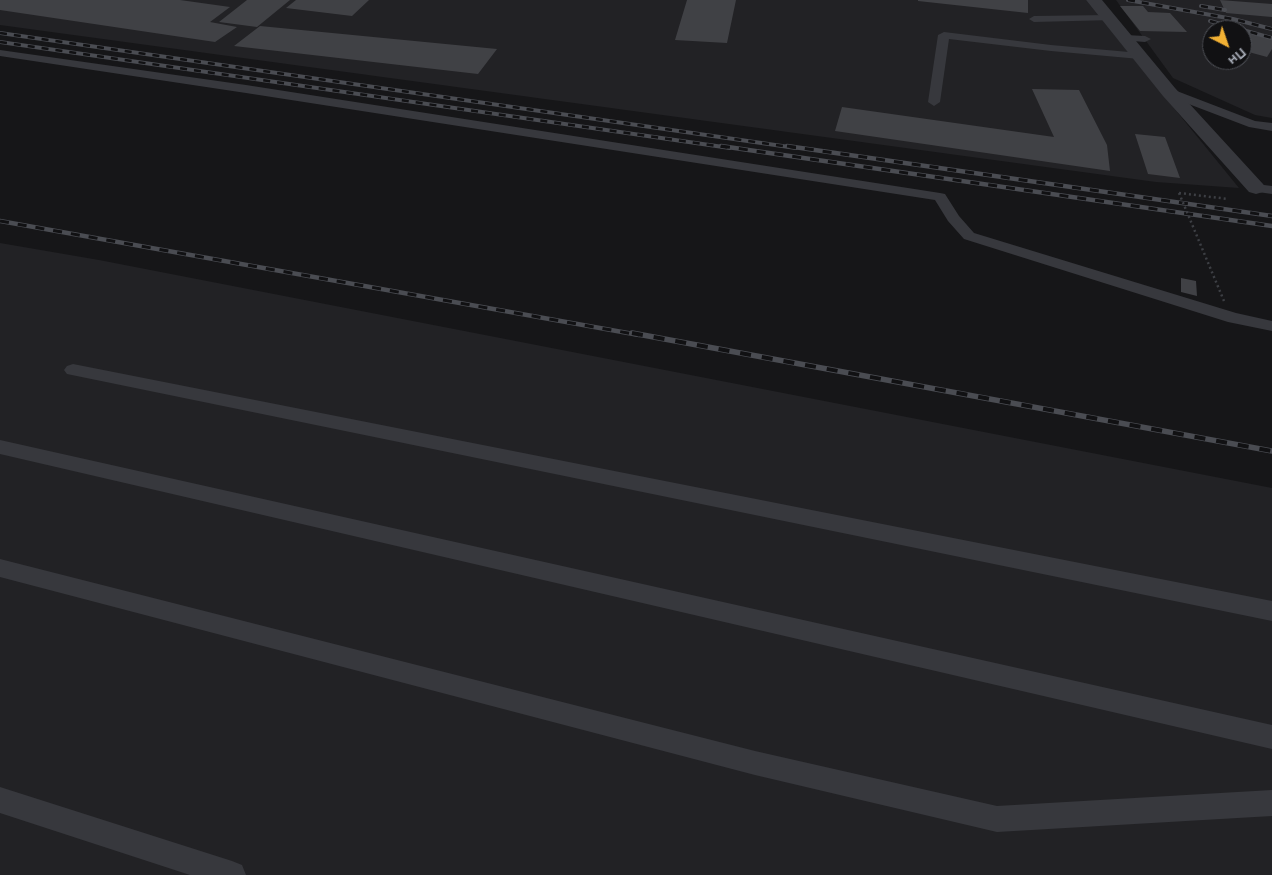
<!DOCTYPE html>
<meta charset="utf-8">
<style>
body{margin:0}
#map{position:relative;width:1272px;height:875px;overflow:hidden;background:#161618;font-family:Overpass,sans-serif}
canvas{display:block}
.north{position:absolute;left:1202px;top:20px;width:50px;height:50px;box-sizing:border-box;background:#111113;border:1px solid #4d4f55;border-radius:50%;rotate:139deg;font-size:14px;font-weight:700;line-height:20px;text-align:center;color:#a8adb8}
.north::after{content:'';display:block;margin:auto;width:18px;height:22px;background:#f2b134;clip-path:polygon(50% 0,100% 100%,50% 72%,0 100%)}
</style>
<div id="map">
<canvas width="1272" height="875"></canvas>
<div class="north">Пн</div>
</div>
<script>
const context = document.querySelector('canvas').getContext('2d');
context.lineJoin = 'round';
function paint(path, color) {
  context.fillStyle = color;
  context.fill(path, 'evenodd');
}
function poly(rows) {
  const path = new Path2D();
  for (const r of rows) {
    path.moveTo(r[0], r[1]);
    for (let i = 2; i < r.length; i += 2) path.lineTo(r[i], r[i + 1]);
  }
  return path;
}
function trace(path, color, width, dash) {
  context.strokeStyle = color;
  context.lineWidth = width;
  context.lineCap = dash ? 'butt' : 'round';
  context.setLineDash(dash || []);
  context.stroke(path);
}
const built = poly([
 [0,0,1086,0,1239,188,1156,182,0,25],
 [1116,0,1272,0,1272,118,1255,115,1173,78],
 [1212,30,1242,30,1242,60,1212,60],
 [0,243,99,260,1272,488,1272,875,0,875]
]);
const building = poly([
 [0,0,180,0,230,7,210,22,237,27,215,42,0,10],
 [247,0,290,0,257,27,219,22],
 [296,0,369,0,352,16,286,8],
 [687,0,736,0,727,43,675,40],
 [918,0,1028,0,1028,13,918,1],
 [1220,0,1272,4,1272,17,1226,13],
 [1120,6,1143,6,1148,12,1170,13,1187,32,1140,31],
 [260,26,497,49,478,74,234,46],
 [1242,32,1272,39,1272,49,1267,57,1245,51,1247,48,1242,47],
 [1032,89,1079,90,1107,145,1110,171,835,131,842,107,1054,137],
 [1135,134,1165,137,1180,178,1148,174],
 [1181,278,1196,281,1197,296,1181,292]
]);
const path = poly([
 [1179,193,1228,199]
]);
const service = poly([
 [1109,15,1114,18,1113,20,1034,22,1029,19,1034,16,1109,15],
 [944,32,1051,45,1140,53,1146,56,1140,59,1051,51,949,39,940,102,934,106,928,102,938,35,944,32],
 [1125,35,1145,36,1151,39,1145,42,1121,40,1119,38,1125,35],
 [0,50,246,85,940,193,945,194,959,216,974,233,1236,313,1272,321,1272,331,1228,322,964,239,948,221,935,200,246,93,0,56,0,50],
 [1169,88,1255,121,1272,123,1272,131,1249,127,1165,95,1163,92,1165,89,1169,88],
 [1256,184,1272,186,1272,194,1251,191,1249,188,1256,184],
 [73,364,1272,601,1272,621,67,374,64,370,67,366,73,364],
 [0,440,1272,725,1272,749,0,454,0,440],
 [0,559,755,751,997,806,1272,790,1272,816,997,832,755,775,0,577,0,559],
 [0,787,232,861,242,865,246,875,190,875,0,813,0,787]
]);
const minor = poly([
 [1086,0,1102,0,1175,88,1263,184,1266,188,1263,192,1256,194,1249,192,1163,96,1086,0]
]);
const railFar2 = poly([
 [1128,0,1233,19,1272,29],
 [1201,6,1225,10],
 [1210,21,1272,38],
 [0,33,796,148],
 [0,42,730,148]
]);
const railFar1 = poly([
 [721,146,1272,226],
 [787,146,1272,216],
 [0,221,639,335]
]);
const rail = poly([
 [632,333,1272,451]
]);
const pathBridge = poly([
 [1179,193,1224,301]
]);
paint(built, '#222225');
paint(building, '#404145');
trace(path, '#3d3f44', 2.5, [2, 3]);
paint(service, '#37383d');
paint(minor, '#37383d');
trace(railFar2, '#4a4c52', 4);
trace(railFar1, '#4a4c52', 4.5);
trace(rail, '#4a4c52', 5.5);
trace(railFar2, '#111113', 2.5, [7]);
trace(railFar1, '#111113', 3, [9]);
trace(rail, '#111113', 4, [11]);
trace(pathBridge, '#3d3f44', 2.5, [2, 3]);
</script>
